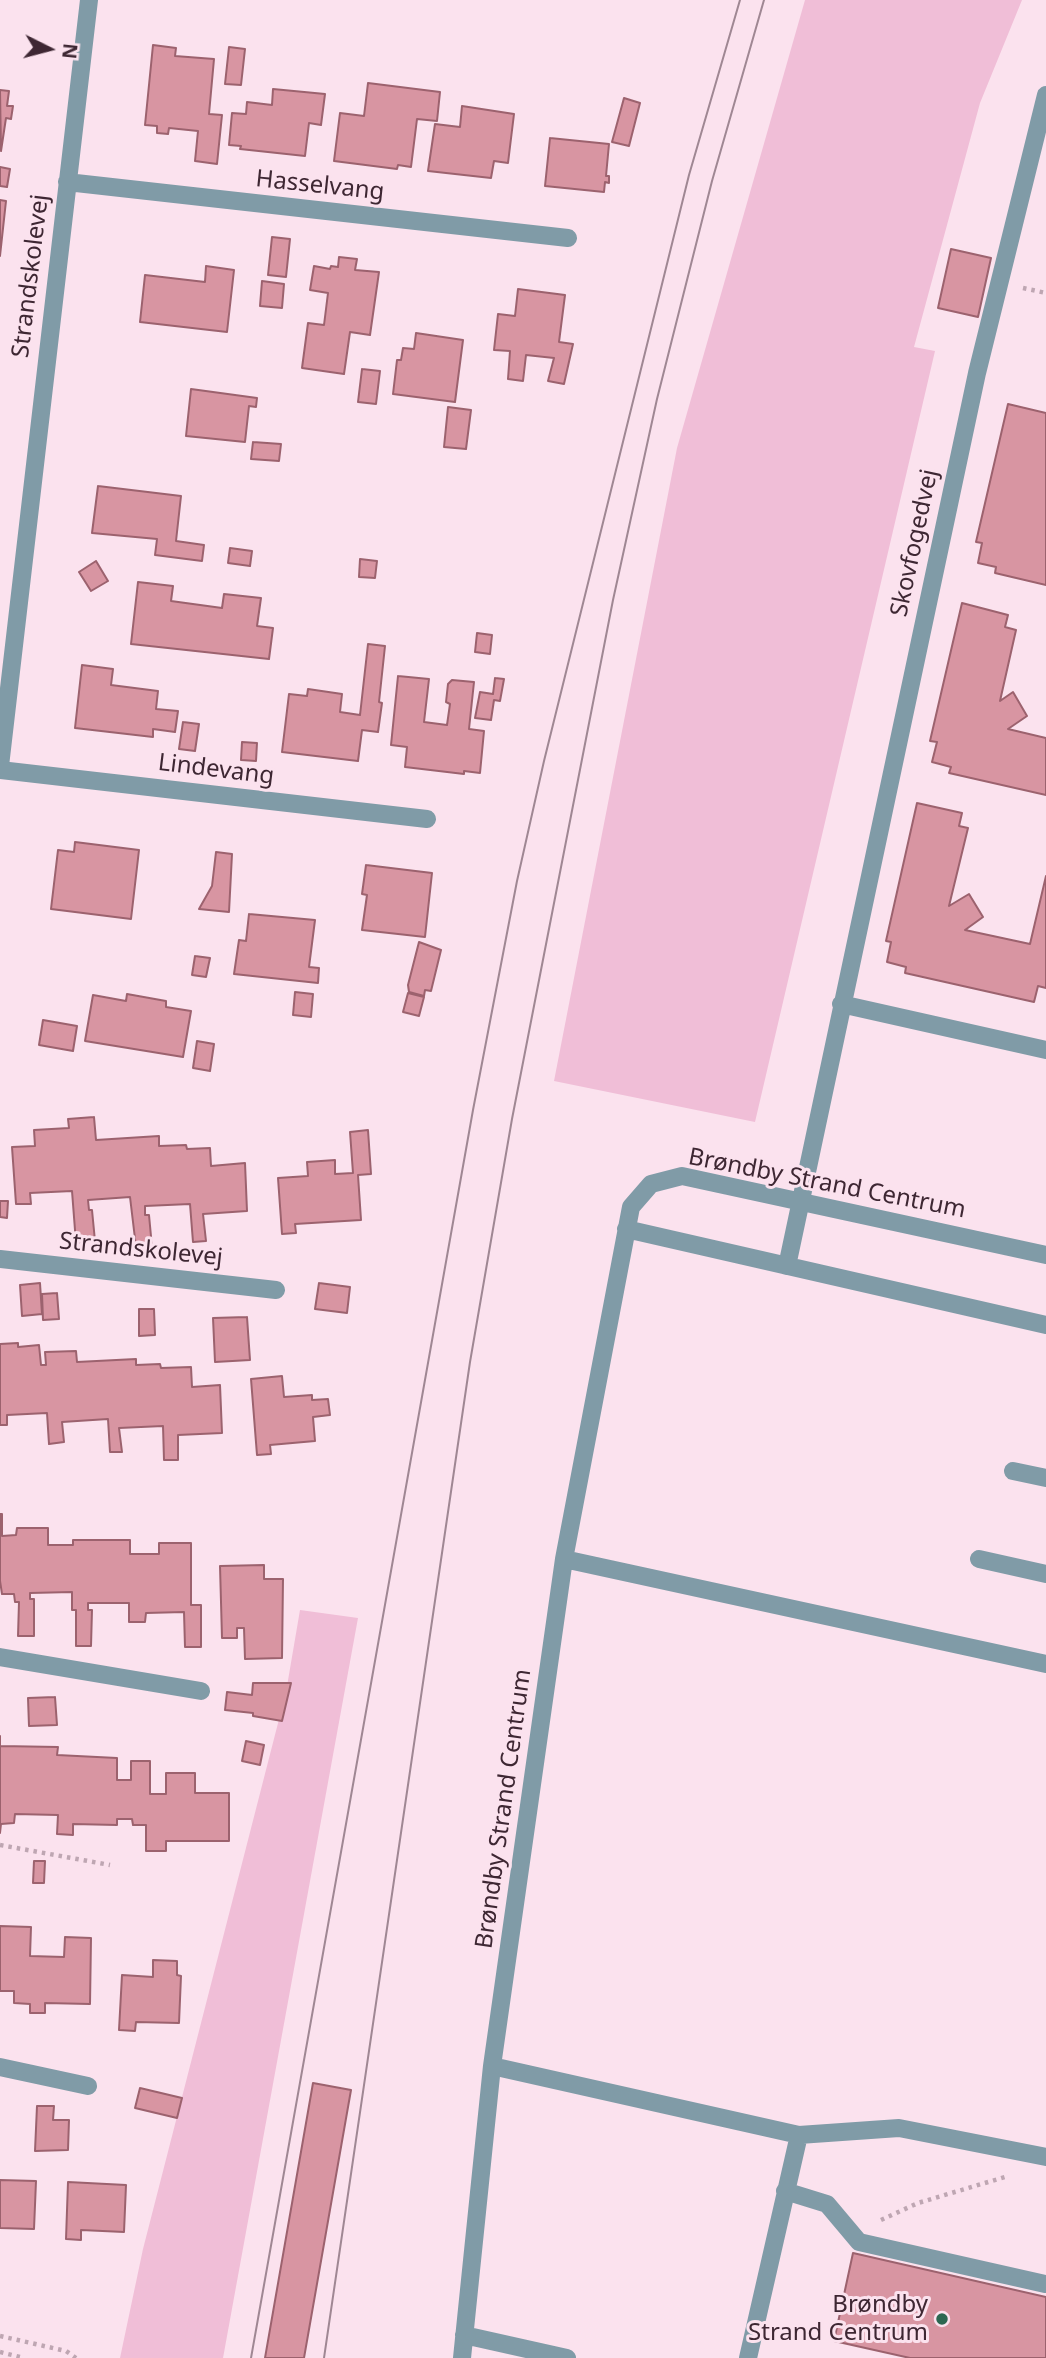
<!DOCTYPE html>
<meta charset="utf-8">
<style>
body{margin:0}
#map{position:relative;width:1046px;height:2358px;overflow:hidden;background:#fbe2ee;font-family:"Noto Sans",sans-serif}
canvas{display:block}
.north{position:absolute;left:14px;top:14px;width:70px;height:70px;-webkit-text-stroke:5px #fbe2ee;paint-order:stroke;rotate:96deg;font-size:19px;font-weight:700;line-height:28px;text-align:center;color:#3e2733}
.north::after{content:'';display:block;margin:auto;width:24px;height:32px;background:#3e2733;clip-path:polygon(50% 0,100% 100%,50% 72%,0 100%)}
</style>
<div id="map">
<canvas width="1046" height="2358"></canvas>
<div class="north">N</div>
</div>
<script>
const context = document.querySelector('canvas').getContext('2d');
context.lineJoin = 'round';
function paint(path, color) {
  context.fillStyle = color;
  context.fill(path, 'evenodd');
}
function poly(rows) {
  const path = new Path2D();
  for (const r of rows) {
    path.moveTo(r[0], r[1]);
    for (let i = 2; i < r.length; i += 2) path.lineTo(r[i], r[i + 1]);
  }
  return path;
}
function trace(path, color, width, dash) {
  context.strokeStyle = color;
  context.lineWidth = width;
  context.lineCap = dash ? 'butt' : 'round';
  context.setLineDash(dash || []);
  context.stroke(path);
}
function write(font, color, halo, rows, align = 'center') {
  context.font = font + ' "Noto Sans",sans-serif';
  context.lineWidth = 6;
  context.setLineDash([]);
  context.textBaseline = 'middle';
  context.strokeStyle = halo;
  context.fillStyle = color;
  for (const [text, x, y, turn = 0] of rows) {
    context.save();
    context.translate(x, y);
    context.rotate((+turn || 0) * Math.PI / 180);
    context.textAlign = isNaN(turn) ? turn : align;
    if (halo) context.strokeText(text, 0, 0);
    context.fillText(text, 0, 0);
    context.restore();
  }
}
const green = poly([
 [805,0,1022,0,980,103,914,347,935,351,755,1122,554,1081,677,448],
 [300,1610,358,1618,223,2358,120,2358,143,2249,286,1692]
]);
const building = poly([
 [153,45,176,48,175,56,214,59,209,114,222,115,217,164,195,161,198,131,169,128,168,134,157,133,157,126,145,125,153,45],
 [229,47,245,49,241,85,225,84,229,47],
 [368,83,440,92,437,121,417,119,411,167,398,165,397,169,334,161,340,113,364,116,368,83],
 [273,89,325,94,321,125,309,123,305,156,240,149,241,146,229,145,232,113,246,114,247,102,272,105,273,89],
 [0,90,9,91,7,106,13,106,11,119,6,118,1,151,0,90],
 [624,98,640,103,629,146,612,142,624,98],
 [462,106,514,114,508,163,494,161,491,178,428,171,435,124,460,127,462,106],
 [550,138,609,144,606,176,609,176,609,183,605,182,604,192,545,186,550,138],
 [0,167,10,169,7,187,0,186,0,167],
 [0,200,6,201,0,256,0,200],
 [272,237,290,239,286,277,268,275,272,237],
 [951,249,991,258,978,317,938,308,951,249],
 [339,257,357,259,355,270,379,272,370,335,350,332,344,374,302,368,308,323,324,325,328,293,310,290,314,266,330,269,331,266,338,267,339,257],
 [206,266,234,270,227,332,140,322,145,275,205,282,206,266],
 [262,281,284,284,282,308,260,306,262,281],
 [518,289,565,295,559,342,573,344,564,384,548,381,554,358,526,355,523,381,508,379,510,351,494,350,498,314,515,316,518,289],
 [416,333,463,340,455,402,393,394,397,360,401,360,403,348,414,349,416,333],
 [362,369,380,371,376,404,358,402,362,369],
 [191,389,257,398,256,407,249,406,245,442,186,436,191,389],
 [1008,404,1046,413,1046,585,995,573,996,567,978,563,982,543,976,542,1008,404],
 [448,407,471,410,466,449,444,447,448,407],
 [253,442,281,444,279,461,251,459,253,442],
 [98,486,181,496,176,541,204,545,202,561,155,555,157,539,92,533,98,486],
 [230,548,252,551,250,566,228,563,230,548],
 [360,559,377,561,375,578,359,577,360,559],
 [96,561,108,581,91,591,79,572,96,561],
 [138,582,173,586,171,601,222,608,224,594,261,598,257,626,273,628,269,659,131,644,138,582],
 [962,603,1008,615,1005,627,1016,630,1000,701,1013,692,1027,716,1008,729,1046,738,1046,795,949,773,951,767,932,762,937,742,930,741,962,603],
 [477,633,492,635,490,654,475,652,477,633],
 [368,644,385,646,379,702,382,703,378,732,362,730,358,761,282,752,289,694,307,696,308,689,342,694,340,712,360,715,368,644],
 [82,665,113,669,111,685,158,691,156,709,178,711,175,732,153,729,153,737,75,728,82,665],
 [398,676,429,679,424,722,447,725,450,704,446,702,448,684,452,680,474,682,469,729,484,731,480,773,464,771,464,774,405,767,407,747,391,745,398,676],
 [495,678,504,679,500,701,494,700,491,720,475,718,480,692,493,694,495,678],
 [183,722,199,724,195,751,179,749,183,722],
 [242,742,257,743,256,761,241,760,242,742],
 [917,803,962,813,959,826,968,828,949,906,969,894,983,917,965,930,1030,944,1046,876,1046,988,1038,986,1034,1002,905,973,906,967,887,962,891,942,886,941,917,803],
 [75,842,139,850,131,919,51,909,58,850,74,852,75,842],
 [216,852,232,854,229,912,199,909,212,886,216,852],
 [366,865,432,873,425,937,362,930,367,895,362,894,366,865],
 [249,914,315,920,309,967,319,968,318,983,234,974,239,940,246,941,249,914],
 [419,942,441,950,431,991,425,990,424,996,409,992,408,985,419,942],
 [195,956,210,958,206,977,192,975,195,956],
 [295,992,313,994,311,1017,293,1015,295,992],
 [408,993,424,997,419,1016,403,1012,408,993],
 [127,994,166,1001,166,1007,191,1011,183,1057,85,1041,93,995,126,1001,127,994],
 [43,1020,77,1026,73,1051,39,1045,43,1020],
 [197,1041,214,1044,210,1071,193,1068,197,1041],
 [94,1117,96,1140,159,1136,159,1146,186,1145,187,1149,210,1148,211,1166,245,1163,247,1211,203,1214,206,1241,193,1242,190,1204,145,1206,145,1215,149,1215,152,1247,136,1247,130,1197,88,1200,89,1210,92,1210,95,1241,76,1243,72,1191,30,1193,31,1204,16,1204,12,1147,35,1146,34,1130,69,1128,68,1119,94,1117],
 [368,1130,371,1174,358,1175,361,1220,295,1224,296,1233,282,1234,278,1178,308,1176,307,1162,335,1160,335,1174,353,1173,350,1132,368,1130],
 [0,1201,8,1201,7,1218,0,1217,0,1201],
 [40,1283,42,1314,22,1316,20,1285,40,1283],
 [319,1283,350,1287,347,1313,315,1309,319,1283],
 [57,1293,59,1319,43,1320,42,1294,57,1293],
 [139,1309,154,1309,155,1335,139,1336,139,1309],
 [247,1317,250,1360,215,1362,213,1318,247,1317],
 [18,1343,18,1347,39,1345,41,1365,46,1365,45,1352,76,1351,77,1362,136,1359,136,1365,160,1364,161,1368,191,1367,192,1387,220,1385,222,1433,178,1435,178,1460,164,1460,163,1426,119,1428,122,1452,110,1452,108,1419,62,1422,64,1442,49,1444,47,1413,7,1415,7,1425,0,1425,0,1344,18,1343],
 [282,1376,284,1397,312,1395,312,1400,328,1399,330,1415,313,1417,315,1441,270,1445,271,1454,257,1455,251,1379,282,1376],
 [0,1514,2,1514,2,1536,16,1535,17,1528,48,1528,48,1545,73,1545,73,1540,130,1540,130,1554,159,1554,159,1543,191,1543,191,1605,201,1605,201,1647,185,1647,184,1612,146,1613,145,1622,129,1622,129,1603,88,1603,88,1610,92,1610,91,1646,76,1646,76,1610,72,1610,72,1592,30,1593,30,1599,34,1599,34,1636,18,1636,19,1602,15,1602,14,1594,2,1594,0,1581,0,1514],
 [264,1565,264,1579,283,1579,282,1658,245,1659,244,1628,237,1628,237,1638,222,1638,220,1566,264,1565],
 [253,1683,291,1683,282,1721,253,1716,253,1713,225,1710,227,1692,252,1695,253,1683],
 [55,1697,57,1725,29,1726,28,1698,55,1697],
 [0,1736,0,1746,58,1747,57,1755,117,1758,117,1780,131,1780,131,1761,150,1761,150,1794,166,1794,166,1773,195,1773,195,1793,229,1793,229,1841,166,1841,166,1851,146,1851,146,1825,133,1825,132,1819,117,1819,117,1825,73,1824,73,1835,57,1834,58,1815,15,1814,14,1823,1,1824,0,1833,0,1736],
 [246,1741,264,1745,260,1765,242,1761,246,1741],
 [34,1861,45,1861,44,1883,33,1883,34,1861],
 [0,1926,31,1927,30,1956,64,1957,65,1937,91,1938,90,2004,45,2003,45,2013,30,2013,30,2004,14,2003,14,1991,0,1991,0,1926],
 [153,1960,177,1961,177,1975,181,1976,179,2023,136,2022,135,2031,119,2030,122,1975,153,1977,153,1960],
 [313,2083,351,2090,304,2358,265,2358,313,2083],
 [140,2088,182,2098,177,2118,135,2108,140,2088],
 [37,2106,54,2106,53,2120,69,2120,68,2150,35,2151,37,2106],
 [0,2180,36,2181,34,2229,0,2228,0,2180],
 [68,2182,126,2185,124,2232,81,2230,81,2240,66,2239,68,2182],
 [853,2253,1046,2297,1046,2358,910,2358,834,2341,853,2253]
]);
const path = poly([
 [1023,288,1046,293],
 [0,1845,110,1865],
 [881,2220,918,2203,1005,2177],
 [0,2336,66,2351,76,2358],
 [0,2352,24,2358]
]);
const minor = poly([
 [67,182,568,238],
 [0,766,89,0],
 [0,770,427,819],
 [841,1004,1046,1050],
 [626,1229,1046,1325],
 [0,1259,276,1290],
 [787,1266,977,373,1046,95],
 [1013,1471,1046,1478],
 [564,1559,1046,1664],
 [979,1559,1046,1574],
 [0,1657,201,1691],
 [492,2066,799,2135,748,2358],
 [0,2067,88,2086],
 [799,2135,899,2128,1046,2157],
 [785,2191,827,2204,859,2242,1045,2284],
 [464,2335,567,2358],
 [462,2358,492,2066,564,1559,631,1207,651,1184,682,1176,1046,1255]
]);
const tram = poly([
 [251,2358,473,1110,517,881,544,761,689,175,740,0],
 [324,2358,470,1362,512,1119,613,600,657,399,712,181,764,0]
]);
const markers = [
 [942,2319,7,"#2c6751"]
];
const streetNames = [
 ["Hasselvang",320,186,6],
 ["Strandskolevej",31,276,-83],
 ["Skovfogedvej",915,543,-78],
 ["Lindevang",216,770,7],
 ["Brøndby Strand Centrum",827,1184,11],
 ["Strandskolevej",141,1250,6],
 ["Brøndby Strand Centrum",504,1809,-82]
];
const poiNames = [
 ["Brøndby",928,2305],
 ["Strand Centrum",928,2333]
];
paint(green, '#f0bed7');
paint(building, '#d895a2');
trace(building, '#9c626e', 2);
trace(path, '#bea6b2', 4.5, [3.5, 5]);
trace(minor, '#809ba7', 18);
trace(tram, '#9f8793', 2);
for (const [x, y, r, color] of markers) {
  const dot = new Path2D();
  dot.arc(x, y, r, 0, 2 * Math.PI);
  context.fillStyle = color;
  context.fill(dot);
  trace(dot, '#fbe2ee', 2.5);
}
write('24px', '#3e2733', '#fbe2ee', streetNames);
write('24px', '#3e2733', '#fbe2ee', poiNames, 'right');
</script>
